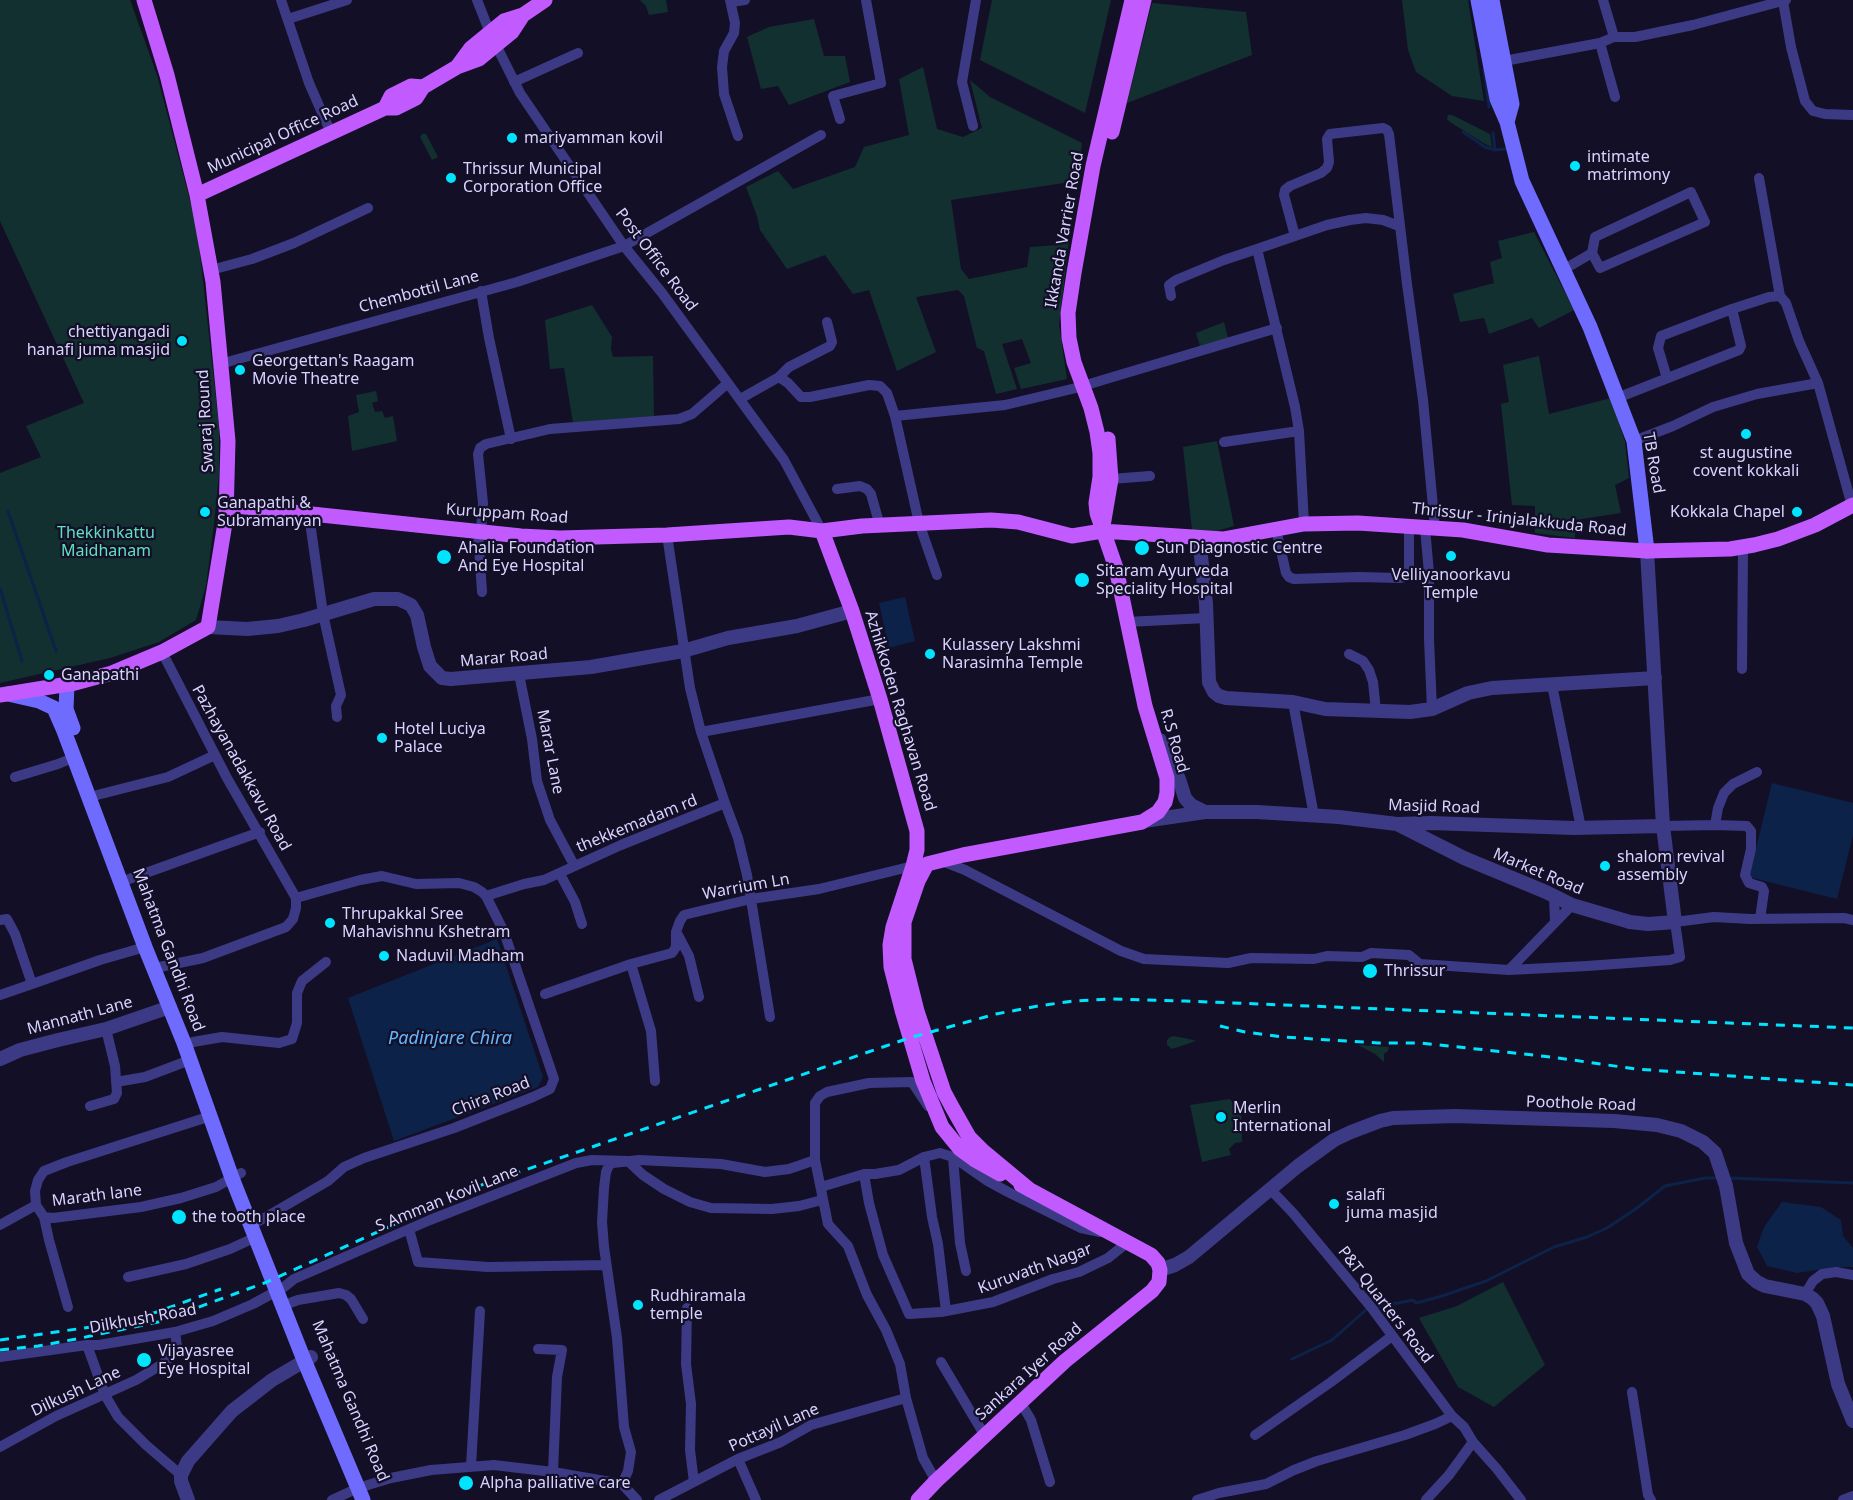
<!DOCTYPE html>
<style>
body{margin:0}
canvas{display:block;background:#130f26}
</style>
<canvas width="1853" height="1500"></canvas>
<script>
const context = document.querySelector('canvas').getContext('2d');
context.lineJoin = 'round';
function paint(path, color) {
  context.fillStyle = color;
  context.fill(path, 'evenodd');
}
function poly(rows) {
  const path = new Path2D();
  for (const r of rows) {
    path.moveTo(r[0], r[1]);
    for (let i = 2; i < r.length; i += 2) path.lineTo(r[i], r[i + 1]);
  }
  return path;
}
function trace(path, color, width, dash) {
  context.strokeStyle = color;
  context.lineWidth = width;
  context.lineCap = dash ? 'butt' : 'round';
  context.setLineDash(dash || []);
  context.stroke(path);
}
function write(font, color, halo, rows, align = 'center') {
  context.font = font + ' "Noto Sans",sans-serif';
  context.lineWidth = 4.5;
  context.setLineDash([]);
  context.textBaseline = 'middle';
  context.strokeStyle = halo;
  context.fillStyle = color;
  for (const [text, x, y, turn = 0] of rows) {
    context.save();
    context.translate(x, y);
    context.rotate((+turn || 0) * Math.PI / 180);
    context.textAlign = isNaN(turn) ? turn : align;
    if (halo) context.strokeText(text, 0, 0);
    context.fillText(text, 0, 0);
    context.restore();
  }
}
const green = poly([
 [0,0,130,0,157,75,197,227,219,426,219,474,214,524,206,586,196,620,159,642,110,658,0,683,0,473,41,457,26,426,84,403,0,221],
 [640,0,666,0,668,12,649,15,646,6],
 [992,0,1111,0,1085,113,980,60],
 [1402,0,1468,0,1484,101,1452,96,1416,72,1408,50],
 [1152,3,1246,12,1252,55,1127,103],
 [814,19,824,56,845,56,850,82,789,105,778,86,761,89,747,37,769,27],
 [923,67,937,129,963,137,982,128,970,80,990,97,1082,143,1077,181,951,200,961,269,969,279,1027,267,1030,247,1058,245,1069,240,1059,324,1067,379,1021,389,1014,368,1031,363,1022,339,1002,344,1017,389,996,394,984,351,977,348,964,296,958,290,916,297,936,352,897,371,869,290,853,294,825,255,787,269,760,230,757,216,746,187,778,171,793,189,855,167,864,147,909,135,899,79],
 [1448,115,1452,115,1490,134,1492,147,1485,144,1450,122,1447,119],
 [422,134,426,134,438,157,432,160,420,137],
 [1534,232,1574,310,1539,328,1532,318,1489,334,1484,318,1460,322,1453,294,1494,283,1490,262,1502,258,1498,241],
 [592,305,612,337,611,349,613,357,653,356,654,416,573,423,564,368,550,369,545,320],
 [1224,322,1228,338,1200,346,1196,333],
 [1539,356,1549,414,1611,398,1625,442,1629,478,1615,485,1621,513,1575,520,1575,538,1535,533,1535,506,1512,505,1501,404,1509,402,1503,365],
 [376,391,378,401,372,403,375,412,382,411,385,418,393,416,397,441,352,451,348,416,359,412,356,395],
 [1217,441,1234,526,1217,531,1192,530,1183,447],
 [1174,1036,1189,1039,1196,1041,1172,1049,1167,1045,1167,1040,1170,1037],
 [1358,1045,1389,1047,1388,1051,1384,1054,1384,1062,1375,1054],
 [1230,1099,1235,1105,1241,1105,1242,1142,1235,1143,1229,1149,1231,1155,1202,1162,1190,1105],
 [1503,1282,1545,1365,1494,1407,1458,1387,1419,1318,1457,1306]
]);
const water = poly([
 [905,597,915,641,889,648,879,603],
 [1772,783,1853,803,1853,835,1837,899,1749,877],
 [497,939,543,1077,538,1087,394,1141,348,998],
 [1782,1202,1821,1207,1841,1220,1843,1236,1853,1248,1853,1267,1836,1267,1797,1273,1767,1266,1757,1247,1764,1227]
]);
const stream = poly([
 [1484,69,1489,107],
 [1463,132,1485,147,1495,150,1505,149],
 [1493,133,1495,150],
 [8,511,56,651],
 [0,588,22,661],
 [1729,1178,1853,1183],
 [1292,1359,1332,1340,1367,1309,1413,1300,1416,1303,1439,1297,1486,1281,1554,1247,1587,1237,1607,1228,1637,1208,1665,1186,1705,1178,1719,1178]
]);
const minor = poly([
 [281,0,309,83,331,133],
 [477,0,490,33,520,93,624,246,662,293,784,460,822,531],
 [730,0,735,23,734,33,724,51,722,67,724,94,738,136],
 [1603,0,1614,37,1635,37,1693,25,1786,0],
 [1783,1,1791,47,1805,101,1813,111,1825,114,1853,115],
 [731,2,745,0],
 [288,19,347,0],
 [1600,43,1615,97],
 [1504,61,1600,43,1614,37],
 [514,82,578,53],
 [840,119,833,96,881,83,866,0],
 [973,126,962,82,976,0],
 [1759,178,1780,296],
 [1295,236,1284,195,1285,190,1290,186,1321,173,1327,168,1329,162,1327,139,1330,134,1383,128,1387,130,1389,134,1407,284,1423,400,1435,528],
 [211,270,252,259,294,243,368,208],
 [1563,270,1592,253,1595,237,1691,192,1705,222,1600,268,1592,253],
 [481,291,489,338,511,439],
 [1171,296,1169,285,1176,280,1224,260,1257,249],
 [220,364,517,282,624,246,821,135],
 [779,377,789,367,830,346,832,342,827,322],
 [1667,378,1658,348,1661,336,1732,309,1769,297,1780,296,1786,303,1799,341,1818,383,1852,506],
 [1617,398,1739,350,1741,346,1732,309],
 [740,399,779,377,788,383,801,397,810,397,869,385,880,386,887,393,895,416,919,523,937,575],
 [895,416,1005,405,1076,388,1277,328],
 [1634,441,1673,426,1713,407,1757,394,1818,383],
 [1224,442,1299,431],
 [1111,479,1150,476],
 [837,489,860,486,867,489,871,494,880,526],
 [309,515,323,614,341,695,336,706,337,717],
 [1304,524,1299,431,1295,407,1257,249,1327,225,1350,220,1366,218,1383,220,1399,226],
 [1425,528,1429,573,1429,639,1432,709],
 [1276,529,1286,573,1289,577,1294,579,1359,577,1399,578,1405,577,1409,571,1409,527],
 [478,531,482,592],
 [481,531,483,503,478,454,480,448,486,444,550,429,679,419,692,414,728,383],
 [1127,622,1206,618],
 [1349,654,1363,661,1369,670,1373,682,1376,711],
 [1742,669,1743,547],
 [519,674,532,739,537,781,550,820,574,865],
 [1552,685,1581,828],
 [1293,702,1314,816],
 [701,732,880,699],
 [15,777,58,764,75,757],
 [97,795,168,777,215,755],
 [725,803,738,838,747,875,770,1017],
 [1715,825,1747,826,1751,831,1751,849,1745,875,1749,883,1762,887,1764,891,1760,919],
 [1663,826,1715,825,1718,808,1724,793,1733,784,1757,772],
 [942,861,965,870,1121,951,1144,959,1228,963,1251,958,1314,959,1327,956,1362,957,1371,953,1409,955,1420,964,1509,970,1587,966,1670,960,1680,957,1675,922,1714,917,1750,919,1844,918,1853,920],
 [560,874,575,902,582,924],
 [129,879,260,832],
 [486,896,524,884,544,880,621,845,725,803,701,732,690,688,667,535],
 [1554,896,1555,922],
 [0,920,7,919,15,934,32,984,100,960,145,947],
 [678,935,689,956,699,997],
 [631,964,651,1031,655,1081],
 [155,968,203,958,286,927,293,919,296,908,296,898,227,778,162,652],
 [1509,970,1572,905],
 [545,994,631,964,672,953,676,947,676,932,680,921,684,915,692,913,751,899,819,889,913,866],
 [0,995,32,984],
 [193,1042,222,1037,279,1043,292,1039,297,1023,297,993,302,981,326,962],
 [116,1082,145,1077,190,1060],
 [90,1106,114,1099,117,1093,115,1066,106,1029],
 [211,1116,67,1162,44,1171,38,1180,35,1191,36,1205,44,1217,53,1218,141,1207,181,1198,216,1187,241,1173],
 [924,1157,932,1217,938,1244,946,1311],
 [953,1157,960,1243,966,1271],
 [815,1160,815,1103,820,1096,827,1092,869,1083,912,1082,928,1106],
 [864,1174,869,1203,883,1255,909,1314,941,1312,993,1302,1053,1279,1079,1272,1108,1258,1128,1242],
 [821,1187,864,1174,875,1174,899,1170,924,1157,940,1153,953,1157,986,1180,1008,1192,1081,1228,1100,1232],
 [1271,1190,1293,1213,1371,1307,1452,1416,1464,1427,1473,1442,1497,1469,1521,1500],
 [44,1217,49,1240,68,1307],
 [259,1221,328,1181,344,1167,364,1158,454,1128,533,1097,550,1089,554,1079,504,932,486,896,482,892,474,887,459,883,416,884,382,876,360,880,296,898],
 [0,1225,36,1205],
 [409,1229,418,1262,488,1267,606,1265],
 [128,1277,186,1264,230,1249,256,1237],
 [1805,1294,1813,1281,1822,1274,1836,1272,1853,1275],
 [290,1303,298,1300,339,1293,346,1295,351,1299,363,1319],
 [687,1308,686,1364,691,1404,690,1450,694,1482],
 [87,1345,105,1395,118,1417,146,1445,181,1475],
 [538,1349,562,1350,557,1377,553,1472],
 [0,1357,87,1345,99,1345,175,1332,213,1321,253,1304,284,1287,294,1279,430,1220,576,1163,592,1160,628,1161,643,1175,664,1189,690,1202,711,1208,772,1209,799,1206,822,1200],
 [941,1362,985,1436],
 [1632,1392,1648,1495,1651,1500],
 [1021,1403,1031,1420,1050,1482],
 [1255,1435,1331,1382,1392,1336],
 [0,1447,56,1416,136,1380,161,1365,172,1356,177,1346,175,1332],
 [738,1459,756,1500],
 [471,1466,480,1311],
 [622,1484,628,1471,631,1452,624,1427,617,1338,604,1247,602,1222,604,1188,606,1172,609,1165,613,1163,639,1160,721,1164,765,1172,789,1169,815,1160,828,1224,848,1246,867,1295,886,1330,900,1364,906,1398,923,1458,936,1481],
 [332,1500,358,1488,391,1478,431,1470,494,1465,553,1472,622,1484,637,1500],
 [659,1500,738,1459,781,1442,811,1425,906,1398],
 [1197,1500,1219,1493,1266,1484,1294,1470,1317,1461,1405,1435,1435,1424,1452,1416],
 [1426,1500,1449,1475,1473,1442],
 [1843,1500,1853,1496]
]);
const tertiary = poly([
 [1199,537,1206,604,1209,682,1214,692,1219,696,1226,698,1293,702,1325,709,1410,712,1432,709,1468,693,1492,688,1655,678],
 [208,627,247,629,278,626,304,620,374,599,398,599,411,605,417,615,424,647,430,666,442,678,451,679,591,667,683,651,728,638,797,626,852,611],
 [1160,740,1179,779,1185,798,1191,805,1205,812],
 [1144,821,1205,812,1257,812,1339,817,1397,824,1431,823,1574,828,1663,826],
 [1397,824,1464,858,1546,892,1572,905,1630,922,1648,924,1675,922,1663,826,1647,551],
 [0,1059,20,1050,58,1040,106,1029,170,1007],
 [1160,1270,1175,1265,1189,1257,1298,1166,1334,1140,1351,1132,1380,1121,1393,1118,1455,1116,1614,1121,1657,1125,1681,1131,1703,1142,1715,1153,1726,1186,1736,1243,1748,1274,1757,1282,1765,1286,1805,1294,1812,1298,1817,1303,1823,1316,1838,1384,1853,1421],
 [188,1500,181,1481,181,1475,188,1461,232,1411,272,1380,311,1357]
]);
const secondary = poly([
 [1478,0,1497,99,1507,122,1522,181,1590,327,1634,441,1647,551],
 [1492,0,1512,104,1507,122],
 [67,685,66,709,73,728],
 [8,694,39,701,54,708,64,731,145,947,184,1043,232,1178,304,1360,363,1500]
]);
const primary = poly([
 [457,67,479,59,496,45,512,32,523,15],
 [385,108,396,108,416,98,423,87],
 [1112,132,1144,0],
 [197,195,385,108,391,96,411,86,423,87,457,67,471,48,504,21,523,15,545,0],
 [226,505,521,536,560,538,667,535,789,527,822,531,862,526,991,520,1018,522,1072,536,1102,531,1223,539,1304,524,1358,523,1463,530,1548,545,1647,551,1730,549,1754,545,1778,539,1815,525,1853,505],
 [1103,526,1111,479,1108,439],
 [822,531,852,611,880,699,917,831,917,850,913,866,893,927,890,945,891,967,902,1010,923,1081,942,1127,960,1149,975,1160,1000,1174],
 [0,695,75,683,112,673,162,652,208,627,226,517,228,441,213,282,197,195,167,75,144,0],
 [1030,1190,983,1151,969,1137,952,1107,944,1092,917,1011,904,959,904,922,918,881,927,864,963,855,1142,822,1158,812,1165,802,1167,793,1167,778,1145,706,1116,568,1097,513,1096,503,1100,477,1100,453,1097,432,1091,408,1074,362,1069,338,1068,313,1074,273,1093,166,1132,0],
 [918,1500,936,1481,1065,1361,1152,1291,1159,1282,1160,1270,1158,1263,1151,1255,1021,1185]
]);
const rail = poly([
 [1220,1026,1245,1032,1283,1037,1378,1043,1421,1043,1551,1057,1636,1069,1853,1085],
 [0,1340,98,1326,151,1314,221,1289],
 [0,1350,38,1346,76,1339,158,1322,267,1282,486,1183,525,1170,909,1038,996,1014,1038,1006,1073,1001,1109,999,1185,1001,1853,1028]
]);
const markers = [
 [512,138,6,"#00e5ff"],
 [1575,166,6,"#00e5ff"],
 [451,178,6,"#00e5ff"],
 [182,341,6,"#00e5ff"],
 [240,370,6,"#00e5ff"],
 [1746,434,6,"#00e5ff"],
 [205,512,6,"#00e5ff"],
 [1797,512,6,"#00e5ff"],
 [1142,548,8,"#00e5ff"],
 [1451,556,6,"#00e5ff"],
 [444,557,8,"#00e5ff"],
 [1082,580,8,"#00e5ff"],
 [930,654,6,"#00e5ff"],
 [49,675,6,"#00e5ff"],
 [382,738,6,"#00e5ff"],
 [1605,866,6,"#00e5ff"],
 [330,923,6,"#00e5ff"],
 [384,956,6,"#00e5ff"],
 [1370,971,8,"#00e5ff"],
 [1221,1117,6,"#00e5ff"],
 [1334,1204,6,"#00e5ff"],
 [179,1217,8,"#00e5ff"],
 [638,1305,6,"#00e5ff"],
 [144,1360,8,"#00e5ff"],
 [466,1483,8,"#00e5ff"]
];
const streetNames = [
 ["Municipal Office Road",283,135,-25],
 ["Ikkanda Varrier Road",1065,230,-80],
 ["Post Office Road",656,260,53],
 ["Chembottil Lane",419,292,-15],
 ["Swaraj Round",206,421,-93],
 ["TB Road",1653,463,80],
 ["Kuruppam Road",507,514,4],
 ["Thrissur - Irinjalakkuda Road",1519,520,6],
 ["Marar Road",504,658,-5],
 ["Azhikkoden Raghavan Road",900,711,73],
 ["R.S Road",1174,741,74],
 ["Marar Lane",550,752,79],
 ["Pazhayanadakkavu Road",241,768,61],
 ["Masjid Road",1434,807,2],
 ["thekkemadam rd",637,824,-22],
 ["Market Road",1538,872,23],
 ["Warrium Ln",746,887,-10],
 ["Mahatma Gandhi Road",168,950,69],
 ["Mannath Lane",80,1016,-15],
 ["Chira Road",491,1097,-21],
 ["Poothole Road",1581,1104,2],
 ["Marath lane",97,1196,-7],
 ["S Amman Kovil Lane",447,1199,-22],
 ["Kuruvath Nagar",1035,1269,-20],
 ["P&T Quarters Road",1385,1305,52],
 ["Dilkhush Road",143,1319,-10],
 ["Sankara Iyer Road",1029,1372,-42],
 ["Dilkush Lane",76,1392,-25],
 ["Mahatma Gandhi Road",350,1401,67],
 ["Pottayil Lane",774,1428,-24]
];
const poiNames = [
 ["mariyamman kovil",524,138],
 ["intimate",1587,157],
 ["matrimony",1587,175],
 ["Thrissur Municipal",463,169],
 ["Corporation Office",463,187],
 ["chettiyangadi",170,332,"right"],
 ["hanafi juma masjid",170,350,"right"],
 ["Georgettan's Raagam",252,361],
 ["Movie Theatre",252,379],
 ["st augustine",1746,453,"center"],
 ["covent kokkali",1746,471,"center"],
 ["Ganapathi &",217,503],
 ["Subramanyan",217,521],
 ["Kokkala Chapel",1785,512,"right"],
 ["Ahalia Foundation",458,548],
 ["And Eye Hospital",458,566],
 ["Sun Diagnostic Centre",1156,548],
 ["Sitaram Ayurveda",1096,571],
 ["Speciality Hospital",1096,589],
 ["Velliyanoorkavu",1451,575,"center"],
 ["Temple",1451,593,"center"],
 ["Kulassery Lakshmi",942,645],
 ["Narasimha Temple",942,663],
 ["Ganapathi",61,675],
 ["Hotel Luciya",394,729],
 ["Palace",394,747],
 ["shalom revival",1617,857],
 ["assembly",1617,875],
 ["Thrupakkal Sree",342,914],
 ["Mahavishnu Kshetram",342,932],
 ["Naduvil Madham",396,956],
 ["Thrissur",1384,971],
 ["Merlin",1233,1108],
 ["International",1233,1126],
 ["salafi",1346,1195],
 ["juma masjid",1346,1213],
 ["the tooth place",192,1217],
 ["Rudhiramala",650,1296],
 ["temple",650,1314],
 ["Vijayasree",158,1351],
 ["Eye Hospital",158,1369],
 ["Alpha palliative care",480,1483]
];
const parkNames = [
 ["Thekkinkattu",106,533],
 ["Maidhanam",106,551]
];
const waterNames = [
 ["Padinjare Chira",450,1039]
];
paint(green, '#12302f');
paint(water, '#0c2248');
trace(stream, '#0c2248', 3);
trace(minor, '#3d3a85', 10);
trace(tertiary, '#3d3a85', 14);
trace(secondary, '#6f6bff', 15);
trace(primary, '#c25bff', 15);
trace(rail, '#00e5ff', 3, [9, 8]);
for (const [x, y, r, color] of markers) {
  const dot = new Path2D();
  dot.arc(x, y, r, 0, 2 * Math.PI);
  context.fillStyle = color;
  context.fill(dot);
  trace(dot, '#130f26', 2);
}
write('16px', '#d9d4ff', '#130f26', streetNames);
write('16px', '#d9d4ff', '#130f26', poiNames, 'left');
write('16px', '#5fe0c0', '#130f26', parkNames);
write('italic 18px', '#62b6ff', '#130f26', waterNames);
</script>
